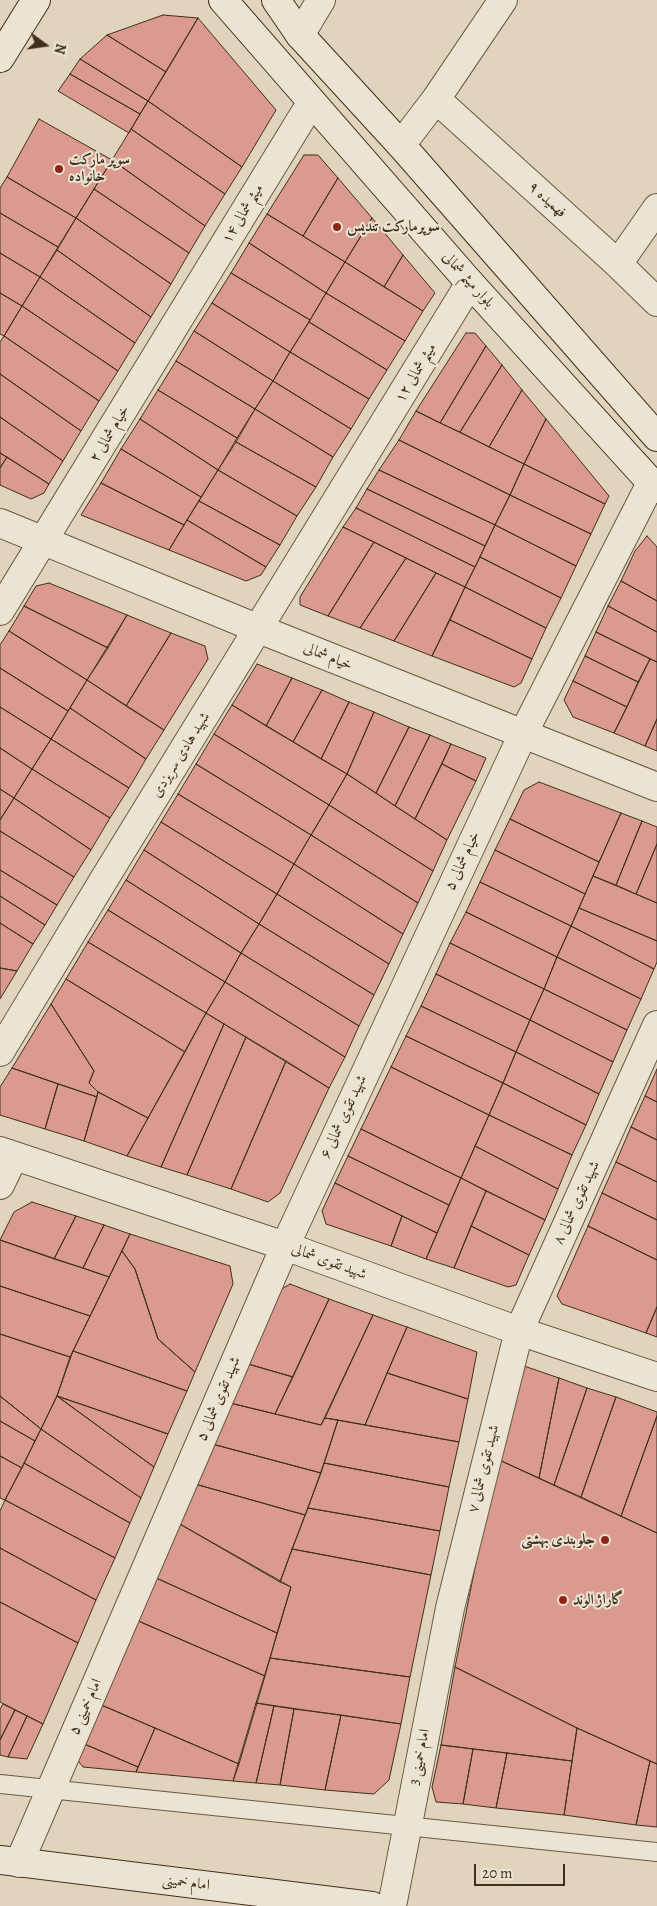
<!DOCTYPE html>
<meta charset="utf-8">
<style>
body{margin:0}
#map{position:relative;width:657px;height:1906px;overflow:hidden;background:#e0d5bc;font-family:Alegreya,serif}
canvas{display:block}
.north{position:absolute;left:20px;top:20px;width:50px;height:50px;-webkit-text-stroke:4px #ebe4d3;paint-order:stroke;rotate:104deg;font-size:14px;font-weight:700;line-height:20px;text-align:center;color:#412e1b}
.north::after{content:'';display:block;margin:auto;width:18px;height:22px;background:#412e1b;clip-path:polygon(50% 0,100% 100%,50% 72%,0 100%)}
.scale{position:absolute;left:474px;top:1864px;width:91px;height:22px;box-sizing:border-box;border:2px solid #412e1b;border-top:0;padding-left:6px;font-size:15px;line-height:18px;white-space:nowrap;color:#412e1b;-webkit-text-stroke:4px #ebe4d3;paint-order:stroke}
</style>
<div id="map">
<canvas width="657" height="1906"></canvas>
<div class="north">N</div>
<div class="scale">20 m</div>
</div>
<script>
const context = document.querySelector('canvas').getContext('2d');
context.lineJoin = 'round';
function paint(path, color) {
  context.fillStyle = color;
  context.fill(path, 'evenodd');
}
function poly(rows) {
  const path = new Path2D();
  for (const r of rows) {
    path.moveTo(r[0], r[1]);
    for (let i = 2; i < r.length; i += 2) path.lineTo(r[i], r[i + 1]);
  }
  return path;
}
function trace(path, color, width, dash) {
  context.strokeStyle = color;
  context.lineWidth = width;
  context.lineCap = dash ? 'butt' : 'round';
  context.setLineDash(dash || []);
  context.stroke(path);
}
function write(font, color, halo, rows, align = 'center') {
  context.font = font + ' Alegreya,Amiri,serif';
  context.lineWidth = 4;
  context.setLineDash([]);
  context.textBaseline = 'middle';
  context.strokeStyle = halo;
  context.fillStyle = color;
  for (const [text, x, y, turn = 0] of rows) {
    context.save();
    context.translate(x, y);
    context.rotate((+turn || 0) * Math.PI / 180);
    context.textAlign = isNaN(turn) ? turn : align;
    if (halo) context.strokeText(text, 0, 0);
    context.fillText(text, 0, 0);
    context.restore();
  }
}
const building = poly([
 [163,15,198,18,166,72,107,35,163,15],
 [198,18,276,110,242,167,148,101,198,18],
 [107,35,166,72,148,101,80,59,107,35],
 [80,59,148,101,140,114,70,74,80,59],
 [70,74,140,114,129,133,58,91,70,74],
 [148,101,242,167,225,194,131,129,148,101],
 [39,119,112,160,76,218,7,177,39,119],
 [131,129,225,194,205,226,112,160,131,129],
 [304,155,318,155,338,178,303,236,267,214,304,155],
 [112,160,205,226,189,253,94,189,112,160],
 [7,177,76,218,58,247,0,213,0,188,7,177],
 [338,178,372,218,345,262,303,236,338,178],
 [94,189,189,253,171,284,76,218,94,189],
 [0,213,58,247,40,277,0,253,0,213],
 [267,214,345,262,326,293,249,243,267,214],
 [76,218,171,284,151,317,57,250,76,218],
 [372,218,403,255,384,287,345,262,372,218],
 [249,243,326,293,310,320,231,273,249,243],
 [57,250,151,317,135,343,40,277,57,250],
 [0,253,40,277,22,306,0,293,0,253],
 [403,255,435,293,423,311,384,287,403,255],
 [345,262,423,311,405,341,326,293,345,262],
 [231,273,310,320,290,352,212,303,231,273],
 [40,277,135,343,118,371,22,306,40,277],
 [0,293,22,306,4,336,0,334,0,293],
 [326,293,405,341,387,370,309,322,326,293],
 [212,303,290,352,273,381,194,331,212,303],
 [22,306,118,371,99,401,4,336,22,306],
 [309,322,387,370,369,399,290,352,309,322],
 [194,331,273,381,255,409,176,361,194,331],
 [466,333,475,333,486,346,440,423,416,411,466,333],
 [4,336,99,401,81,431,0,374,0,342,4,336],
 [486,346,502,365,460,432,440,423,486,346],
 [290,352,369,399,351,429,273,381,290,352],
 [176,361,255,409,237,438,158,390,176,361],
 [502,365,522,390,489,447,460,432,502,365],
 [0,374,81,431,63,461,0,417,0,374],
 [273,381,351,429,333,457,255,409,273,381],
 [158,390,237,438,218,470,140,419,158,390],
 [522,390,546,419,524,464,489,447,522,390],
 [255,409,333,457,316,487,236,442,255,409],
 [416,411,524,464,510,495,399,440,416,411],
 [0,417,63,461,49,484,0,453,0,417],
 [140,419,218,470,201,497,121,449,140,419],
 [546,419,609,496,605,504,524,464,546,419],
 [399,440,510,495,495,525,379,470,399,440],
 [236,442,316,487,297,516,218,470,236,442],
 [121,449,201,497,184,525,101,483,121,449],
 [0,453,7,457,0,468,0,453],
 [7,457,49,484,44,493,31,499,0,485,0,468,7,457],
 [524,464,605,504,591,534,510,495,524,464],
 [218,470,297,516,280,545,199,501,218,470],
 [379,470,495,525,485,546,367,489,379,470],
 [101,483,184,525,169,550,81,515,101,483],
 [367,489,485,546,475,567,356,508,367,489],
 [510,495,591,534,576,566,495,525,510,495],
 [199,501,280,545,266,567,187,520,199,501],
 [356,508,475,567,465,587,343,527,356,508],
 [187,520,266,567,261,575,246,581,169,550,187,520],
 [495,525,576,566,561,598,480,557,495,525],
 [343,527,374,542,328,616,300,605,300,597,343,527],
 [647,536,657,547,657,601,621,581,635,551,647,536],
 [374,542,406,558,360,628,328,616,374,542],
 [480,557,561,598,546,628,465,587,480,557],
 [406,558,436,573,394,641,360,628,406,558],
 [436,573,465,587,432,656,394,641,436,573],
 [621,581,657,601,657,632,608,606,621,581],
 [49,583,127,615,108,648,24,606,36,586,49,583],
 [465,587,546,628,532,659,450,620,465,587],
 [24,606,108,648,87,680,9,631,24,606],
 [608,606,657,632,657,662,596,632,608,606],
 [127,615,171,633,126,706,87,680,127,615],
 [450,620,532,659,521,683,514,687,432,656,450,620],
 [9,631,87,680,68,711,0,668,0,645,9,631],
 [596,632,650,659,638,682,585,656,596,632],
 [171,633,205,646,208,659,164,730,126,706,171,633],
 [585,656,638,682,627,707,573,681,585,656],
 [650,659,657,662,657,719,645,746,614,733,650,659],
 [257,664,292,678,266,726,232,705,257,664],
 [0,668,68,711,51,739,0,707,0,668],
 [292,678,322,690,293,742,266,726,292,678],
 [87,680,164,730,146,759,70,708,87,680],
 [573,681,627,707,614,733,573,717,564,700,573,681],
 [322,690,349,702,321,759,293,742,322,690],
 [349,702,374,712,347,774,321,759,349,702],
 [232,705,347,774,329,805,214,734,232,705],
 [0,707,51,739,32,769,0,748,0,707],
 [70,708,146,759,129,788,51,739,70,708],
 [374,712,409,727,376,793,347,774,374,712],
 [657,719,657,751,645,746,657,719],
 [409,727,430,735,395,806,376,793,409,727],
 [214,734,329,805,311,835,196,764,214,734],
 [430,735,451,744,415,819,395,806,430,735],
 [51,739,129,788,110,818,32,769,51,739],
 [451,744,486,758,476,781,442,764,451,744],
 [0,748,32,769,14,798,0,789,0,748],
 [196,764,311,835,294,864,178,794,196,764],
 [442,764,476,781,447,840,415,819,442,764],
 [32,769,110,818,91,850,14,798,32,769],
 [347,774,447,840,433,871,329,805,347,774],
 [539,782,621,813,599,862,510,819,524,790,539,782],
 [0,789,14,798,0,820,0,789],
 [178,794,294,864,277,894,161,822,178,794],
 [14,798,91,850,74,877,0,831,0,820,14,798],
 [329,805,433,871,418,903,311,835,329,805],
 [621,813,642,821,616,885,593,876,621,813],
 [510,819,599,862,585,894,495,850,510,819],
 [642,821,657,827,657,844,636,894,616,885,642,821],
 [161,822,277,894,259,924,144,850,161,822],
 [0,831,74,877,57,905,0,870,0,831],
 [311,835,418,903,403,934,294,864,311,835],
 [657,844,657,903,636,894,657,844],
 [144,850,259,924,241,953,126,880,144,850],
 [495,850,585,894,571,926,480,882,495,850],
 [294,864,403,934,389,964,277,894,294,864],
 [0,870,57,905,45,925,0,896,0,870],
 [593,876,657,903,657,941,579,908,593,876],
 [126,880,241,953,225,982,108,910,126,880],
 [480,882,571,926,557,957,466,912,480,882],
 [277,894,389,964,374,995,259,924,277,894],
 [0,896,45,925,33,944,0,923,0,896],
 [579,908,657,941,657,962,654,969,571,926,579,908],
 [108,910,225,982,206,1013,88,942,108,910],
 [466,912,557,957,544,989,450,943,466,912],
 [0,923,33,944,17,971,0,968,0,923],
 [259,924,374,995,359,1026,241,953,259,924],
 [571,926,654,969,641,999,557,957,571,926],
 [88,942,206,1013,185,1052,66,979,88,942],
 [450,943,544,989,530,1020,436,974,450,943],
 [241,953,359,1026,345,1057,225,982,241,953],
 [557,957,641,999,627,1030,544,989,557,957],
 [0,968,17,971,0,999,0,968],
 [436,974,530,1020,516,1052,421,1006,436,974],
 [66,979,185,1052,148,1118,98,1092,89,1083,94,1071,51,1004,66,979],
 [225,982,345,1057,329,1088,206,1013,225,982],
 [544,989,627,1030,613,1062,530,1020,544,989],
 [51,1004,94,1071,89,1083,98,1092,97,1097,12,1068,51,1004],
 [421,1006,516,1052,503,1083,406,1036,421,1006],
 [206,1013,224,1024,161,1167,127,1156,206,1013],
 [530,1020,613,1062,599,1094,516,1052,530,1020],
 [224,1024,246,1037,187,1175,161,1167,224,1024],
 [406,1036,503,1083,489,1115,391,1067,406,1036],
 [246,1037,286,1061,231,1189,187,1175,246,1037],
 [516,1052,599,1094,586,1125,503,1083,516,1052],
 [286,1061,329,1088,280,1193,268,1202,231,1189,286,1061],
 [391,1067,489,1115,461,1178,361,1129,391,1067],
 [12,1068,58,1084,45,1129,0,1115,0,1087,12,1068],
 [657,1069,657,1102,645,1096,657,1069],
 [503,1083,586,1125,572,1155,489,1115,503,1083],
 [58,1084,97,1097,84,1141,45,1129,58,1084],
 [98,1092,148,1118,127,1156,84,1141,98,1092],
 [645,1096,657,1102,657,1140,631,1127,645,1096],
 [489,1115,572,1155,558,1189,475,1146,489,1115],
 [631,1127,657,1140,657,1182,616,1162,631,1127],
 [361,1129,461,1178,449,1205,348,1156,361,1129],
 [475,1146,558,1189,545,1220,461,1178,475,1146],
 [348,1156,449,1205,437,1233,335,1183,348,1156],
 [616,1162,657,1182,657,1220,602,1193,616,1162],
 [461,1178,486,1191,454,1268,426,1259,461,1178],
 [335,1183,402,1216,391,1246,326,1224,322,1211,335,1183],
 [486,1191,545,1220,529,1255,471,1226,486,1191],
 [602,1193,657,1220,657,1260,588,1226,602,1193],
 [32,1202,76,1216,54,1259,0,1240,14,1212,32,1202],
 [76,1216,104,1225,83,1268,54,1259,76,1216],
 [402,1216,437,1233,426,1259,391,1246,402,1216],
 [104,1225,130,1234,109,1277,83,1268,104,1225],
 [471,1226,529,1255,516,1285,508,1287,454,1268,471,1226],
 [588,1226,657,1260,657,1307,646,1333,562,1304,557,1296,588,1226],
 [130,1234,230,1266,233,1284,195,1372,158,1339,135,1269,122,1251,130,1234],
 [0,1240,109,1277,90,1316,0,1286,0,1240],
 [122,1251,135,1269,158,1339,195,1372,187,1391,73,1351,122,1251],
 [290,1284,329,1299,293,1377,248,1364,280,1290,290,1284],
 [0,1286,90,1316,70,1357,0,1334,0,1286],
 [329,1299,373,1315,321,1425,275,1414,329,1299],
 [657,1307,657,1337,646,1333,657,1307],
 [373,1315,407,1327,365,1425,325,1418,373,1315],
 [407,1327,477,1352,468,1399,387,1373,407,1327],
 [0,1334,70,1357,57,1396,41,1429,0,1396,0,1334],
 [73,1351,187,1391,168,1434,57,1396,73,1351],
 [248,1364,293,1377,275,1414,230,1403,248,1364],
 [524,1366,559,1378,539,1478,497,1459,524,1366],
 [387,1373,468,1399,459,1442,365,1425,387,1373],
 [559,1378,587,1388,554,1485,539,1478,559,1378],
 [587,1388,616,1397,581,1497,554,1485,587,1388],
 [0,1396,41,1429,35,1441,0,1421,0,1396],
 [57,1396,168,1434,154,1467,57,1396],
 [57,1396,154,1467,141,1498,41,1429,57,1396],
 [616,1397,657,1412,657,1416,621,1516,581,1497,616,1397],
 [230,1403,321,1425,325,1418,338,1420,321,1473,212,1444,230,1403],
 [657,1416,657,1533,621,1516,657,1416],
 [338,1420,459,1442,449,1487,324,1463,338,1420],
 [0,1421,35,1441,22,1468,0,1456,0,1421],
 [41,1429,141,1498,130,1523,24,1463,41,1429],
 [212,1444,321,1473,305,1515,195,1484,212,1444],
 [0,1456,22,1468,5,1500,0,1498,0,1456],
 [497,1459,657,1533,657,1764,577,1728,455,1667,497,1459],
 [24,1463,130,1523,115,1558,5,1500,24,1463],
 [324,1463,449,1487,440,1531,308,1508,324,1463],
 [195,1484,305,1515,280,1582,178,1523,195,1484],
 [5,1500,115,1558,96,1600,0,1548,0,1511,5,1500],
 [308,1508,440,1531,431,1575,292,1549,308,1508],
 [178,1523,291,1587,277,1633,154,1577,178,1523],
 [0,1548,96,1600,78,1643,0,1602,0,1548],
 [292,1549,431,1575,410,1677,270,1658,291,1587,280,1582,292,1549],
 [154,1577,277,1633,265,1676,136,1620,154,1577],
 [0,1602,78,1643,43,1724,0,1702,0,1602],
 [136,1620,265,1676,239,1764,99,1704,136,1620],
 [270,1658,410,1677,401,1724,256,1703,270,1658],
 [455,1667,577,1728,572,1761,441,1745,455,1667],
 [256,1703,274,1706,256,1783,233,1781,256,1703],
 [3,1704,15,1710,0,1740,0,1709,3,1704],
 [99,1704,155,1728,138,1767,82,1743,99,1704],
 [274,1706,294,1709,280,1785,256,1783,274,1706],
 [294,1709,341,1715,325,1790,280,1785,294,1709],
 [15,1710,27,1716,8,1757,0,1755,0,1740,15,1710],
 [341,1715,401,1724,389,1780,374,1794,325,1790,341,1715],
 [27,1716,43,1724,27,1759,8,1757,27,1716],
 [155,1728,239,1764,233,1781,136,1772,155,1728],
 [577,1728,650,1761,636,1825,564,1815,577,1728],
 [82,1743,138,1767,136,1772,83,1767,76,1758,82,1743],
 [441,1745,473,1749,463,1804,436,1802,432,1787,441,1745],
 [473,1749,507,1753,496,1808,463,1804,473,1749],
 [507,1753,572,1761,564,1815,496,1808,507,1753],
 [650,1761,657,1764,657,1827,636,1825,650,1761]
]);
const service = poly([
 [0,1784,657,1852]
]);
const minor = poly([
 [300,35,321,0],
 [436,99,618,264,657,302],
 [401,145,436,99,503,0],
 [618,264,657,208],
 [0,611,311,103],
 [0,1052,103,881,470,283],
 [0,1185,14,1156],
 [19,1863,285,1246,523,734,651,483],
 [392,1906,450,1608,519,1331,657,1025]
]);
const tertiary = poly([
 [0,523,259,629,657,787],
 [0,1151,285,1246,519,1331,657,1377]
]);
const secondary = poly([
 [223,0,470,283,657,489],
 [276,0,300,35,401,145,657,437],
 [0,58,36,0],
 [0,1860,372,1906]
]);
const markers = [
 [59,169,5,"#8f2418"],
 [337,227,5,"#8f2418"],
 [605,1540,5,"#8f2418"],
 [563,1600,5,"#8f2418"]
];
const poiNames = [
 ["سوپر مارکت",69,160],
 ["خانواده",69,177],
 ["سوپرمارکت تندیس",347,227],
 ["جلوبندی بهشتی",595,1540,"right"],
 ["گاراژ الوند",573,1600]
];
const streetNames = [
 ["فهمیده ۹",547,200,42],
 ["میثم شمالی ۱۴",243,214,-59],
 ["بلوار میثم شمالی",468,280,48],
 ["میثم شمالی ۱۲",416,373,-59],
 ["خیام شمالی ۲",110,434,-59],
 ["خیام شمالی",328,657,22],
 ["شهید هادی سریزدی",181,755,-58],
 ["خیام شمالی ۵",463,861,-65],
 ["شهید تقوی شمالی ۶",344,1117,-65],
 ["شهید تقوی شمالی ۸",577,1203,-65],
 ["شهید تقوی شمالی",329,1262,20],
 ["شهید تقوی شمالی ۵",219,1399,-67],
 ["شهید تقوی شمالی ۷",484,1469,-76],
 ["امام خمینی ۵",86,1707,-66],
 ["امام خمینی 3",420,1757,-79],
 ["امام خمینی",186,1883,7]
];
paint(building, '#da9a8f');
trace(building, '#412e1b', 1);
trace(service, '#695843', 20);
trace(minor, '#695843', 30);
trace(tertiary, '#695843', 30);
trace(secondary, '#412e1b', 30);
trace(service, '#ebe4d3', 18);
trace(minor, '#ebe4d3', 28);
trace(tertiary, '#ebe4d3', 28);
trace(secondary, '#ebe4d3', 28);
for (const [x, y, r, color] of markers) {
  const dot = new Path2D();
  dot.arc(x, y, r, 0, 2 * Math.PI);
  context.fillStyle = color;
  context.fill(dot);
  trace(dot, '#ebe4d3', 2);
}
write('bold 15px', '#412e1b', '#ebe4d3', poiNames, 'left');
write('15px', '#412e1b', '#ebe4d3', streetNames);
</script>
